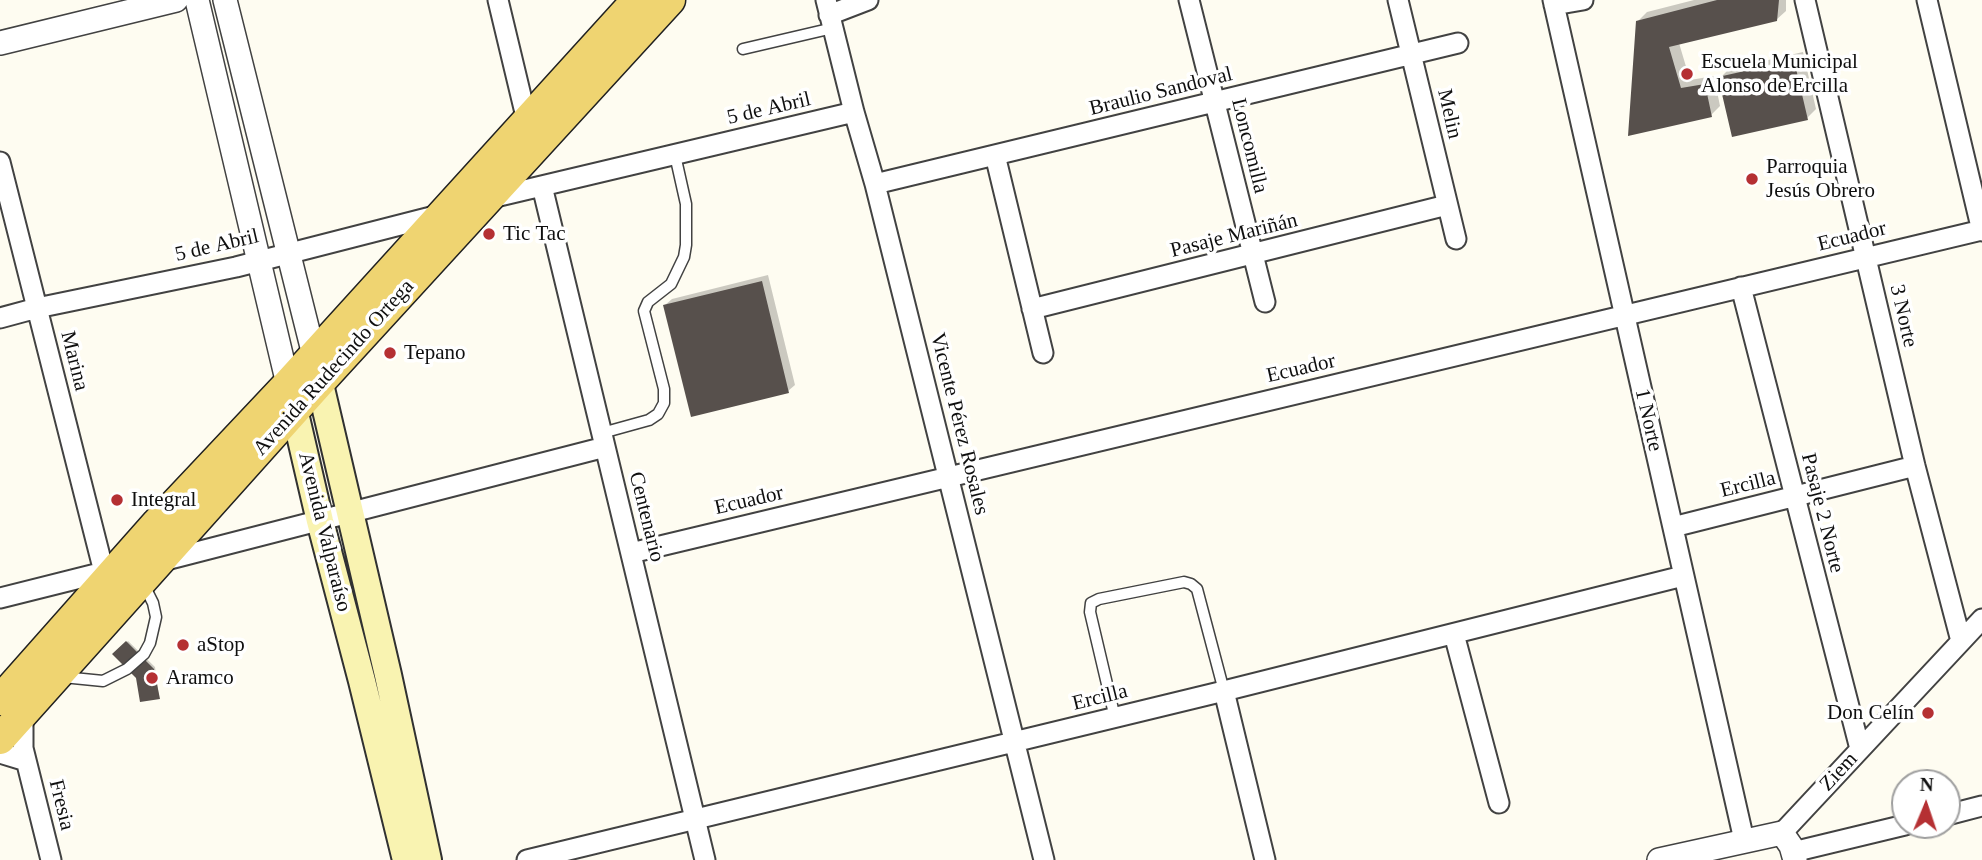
<!DOCTYPE html>
<meta charset="utf-8">
<style>
body{margin:0}
#map{position:relative;width:1982px;height:860px;overflow:hidden;background:#fefcf1;font-family:Georgia,serif}
canvas{display:block}
.north{position:absolute;left:1891px;top:769px;width:70px;height:70px;box-sizing:border-box;background:#fff;border:2px solid #9f9f9f;border-radius:50%;rotate:2deg;font-size:19px;font-weight:700;line-height:28px;text-align:center;color:#0f0f0f}
.north::after{content:'';display:block;margin:auto;width:24px;height:32px;background:#b53033;clip-path:polygon(50% 0,100% 100%,50% 72%,0 100%)}
</style>
<div id="map">
<canvas width="1982" height="860"></canvas>
<div class="north">N</div>
</div>
<script>
const context = document.querySelector('canvas').getContext('2d');
context.lineJoin = 'round';
function paint(path, color) {
  context.fillStyle = color;
  context.fill(path, 'evenodd');
}
function poly(rows) {
  const path = new Path2D();
  for (const r of rows) {
    path.moveTo(r[0], r[1]);
    for (let i = 2; i < r.length; i += 2) path.lineTo(r[i], r[i + 1]);
  }
  return path;
}
function trace(path, color, width, dash) {
  context.strokeStyle = color;
  context.lineWidth = width;
  context.lineCap = dash ? 'butt' : 'round';
  context.setLineDash(dash || []);
  context.stroke(path);
}
function write(font, color, halo, rows, align = 'center') {
  context.font = font + ' Georgia,serif';
  context.lineWidth = 7;
  context.setLineDash([]);
  context.textBaseline = 'middle';
  context.strokeStyle = halo;
  context.fillStyle = color;
  for (const [text, x, y, turn = 0] of rows) {
    context.save();
    context.translate(x, y);
    context.rotate((+turn || 0) * Math.PI / 180);
    context.textAlign = isNaN(turn) ? turn : align;
    if (halo) context.strokeText(text, 0, 0);
    context.fillText(text, 0, 0);
    context.restore();
  }
}
const shadow = poly([
 [1694,0,1786,0,1786,11,1776,20,1679,43,1690,80,1714,76,1720,106,1711,115,1630,134,1637,22,1647,12],
 [1803,52,1816,109,1807,118,1720,78,1729,69],
 [768,275,795,385,788,391,665,305,672,299],
 [128,641,155,667,159,697,114,654]
]);
const building = poly([
 [1717,0,1779,0,1777,21,1669,47,1681,88,1705,84,1712,117,1628,136,1636,21],
 [1794,60,1808,120,1732,137,1718,77],
 [762,281,789,393,691,417,663,305],
 [126,641,154,669,160,699,140,702,136,678,112,654]
]);
const service = poly([
 [743,49,833,28],
 [602,433,649,420,658,414,664,403,664,389,644,311,648,302,671,284,684,257,686,245,686,204,675,155],
 [63,677,103,681,127,669,144,654,150,643,156,617,153,603,144,585],
 [1115,718,1090,612,1091,603,1099,599,1184,582,1191,584,1197,589,1224,691]
]);
const minor = poly([
 [498,0,527,121],
 [826,0,854,112,875,184,1044,860],
 [1189,0,1265,302],
 [1398,0,1456,239],
 [1553,0,1744,840],
 [1805,0,1915,466,1961,641],
 [1927,0,1982,231],
 [1554,5,1583,0],
 [829,15,868,0],
 [995,155,1043,353],
 [0,162,104,572],
 [875,184,1458,43],
 [542,186,705,860],
 [491,198,854,112],
 [1741,287,1860,749],
 [1032,309,1447,205],
 [0,318,37,308,236,267,439,215],
 [1673,527,1915,466],
 [631,553,1982,230],
 [162,561,605,447],
 [0,598,104,572],
 [1454,634,1499,803],
 [1224,691,1265,860],
 [23,715,23,748,51,860],
 [0,753,26,761],
 [1947,815,1982,806],
 [1782,833,1982,619],
 [1793,852,1905,825],
 [527,860,1224,691,1683,576]
]);
const tertiary = poly([
 [197,0,288,384],
 [225,0,314,355],
 [0,43,176,0],
 [1659,860,1782,833,1791,846,1795,860]
]);
const secondary = poly([
 [316,367,388,675,428,860],
 [291,396,320,521,362,681,406,860]
]);
const primary = poly([
 [0,700,157,523,288,384,637,0],
 [0,739,319,383,670,0]
]);
const markers = [
 [1687,74,7,"#b53033"],
 [1752,179,7,"#b53033"],
 [489,234,7,"#b53033"],
 [390,353,7,"#b53033"],
 [117,500,7,"#b53033"],
 [183,645,7,"#b53033"],
 [152,678,7,"#b53033"],
 [1928,713,7,"#b53033"]
];
const poiNames = [
 ["Escuela Municipal",1701,62],
 ["Alonso de Ercilla",1701,86],
 ["Parroquia",1766,167],
 ["Jesús Obrero",1766,191],
 ["Tic Tac",503,234],
 ["Tepano",404,353],
 ["Integral",131,500],
 ["aStop",197,645],
 ["Aramco",166,678],
 ["Don Celín",1914,713,"right"]
];
const streetNames = [
 ["Braulio Sandoval",1161,92,-14],
 ["5 de Abril",769,109,-13],
 ["Melin",1449,114,77],
 ["Loncomilla",1249,146,76],
 ["Pasaje Mariñán",1234,236,-14],
 ["Ecuador",1852,237,-14],
 ["5 de Abril",217,246,-13],
 ["3 Norte",1903,316,77],
 ["Marina",74,361,76],
 ["Avenida Rudecindo Ortega",334,368,-48],
 ["Ecuador",1301,369,-13],
 ["1 Norte",1648,420,77],
 ["Vicente Pérez Rosales",959,424,76],
 ["Ercilla",1748,485,-14],
 ["Ecuador",749,501,-13],
 ["Pasaje 2 Norte",1822,513,76],
 ["Centenario",646,517,76],
 ["Avenida Valparaíso",324,532,76],
 ["Ercilla",1100,698,-14],
 ["Ziem",1839,772,-47],
 ["Fresia",61,805,76]
];
paint(shadow, '#0003');
paint(building, '#57504c');
trace(service, '#424242', 13);
trace(minor, '#424242', 23);
trace(tertiary, '#424242', 26);
trace(secondary, '#313131', 30);
trace(primary, '#202020', 33);
trace(service, '#fff', 10);
trace(minor, '#fff', 19);
trace(tertiary, '#fff', 23);
trace(secondary, '#f9f3b1', 26);
trace(primary, '#efd471', 30);
for (const [x, y, r, color] of markers) {
  const dot = new Path2D();
  dot.arc(x, y, r, 0, 2 * Math.PI);
  context.fillStyle = color;
  context.fill(dot);
  trace(dot, '#fff', 2.5);
}
write('21px', '#0f0f0f', '#fff', poiNames, 'left');
write('21px', '#0f0f0f', '#fff', streetNames);
</script>
